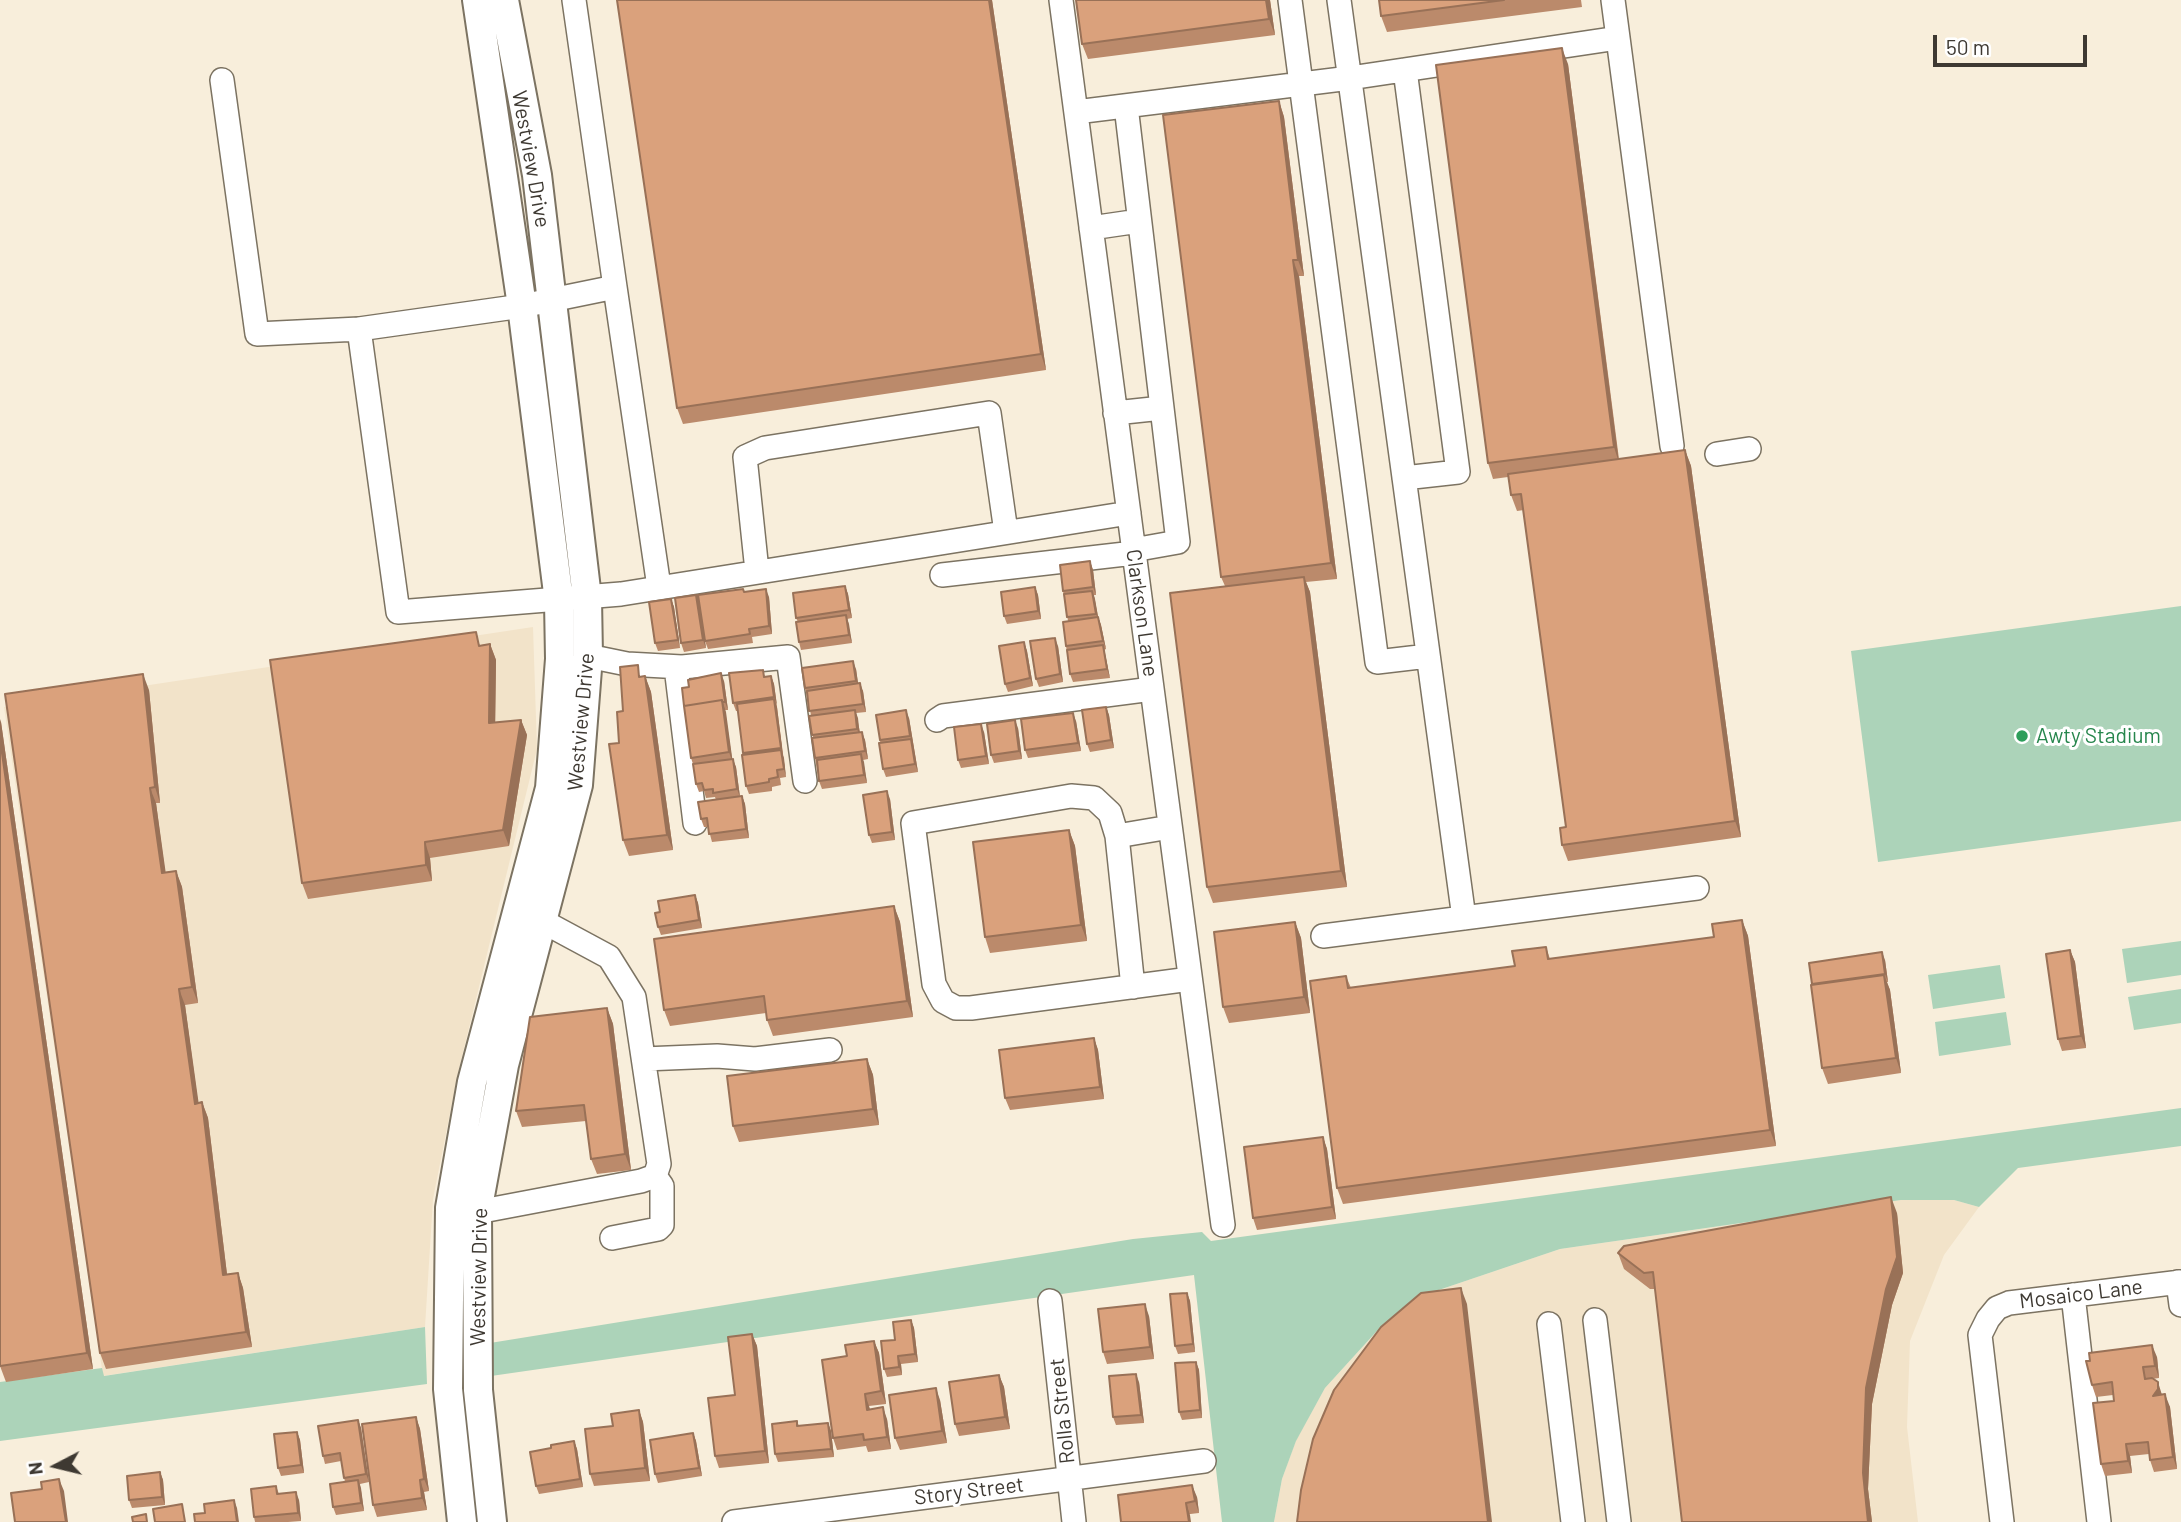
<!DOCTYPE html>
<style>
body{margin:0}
#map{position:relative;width:2181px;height:1522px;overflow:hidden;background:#f8eedb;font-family:Barlow,sans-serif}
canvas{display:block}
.north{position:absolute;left:21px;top:1431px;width:70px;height:70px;-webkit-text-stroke:5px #fff;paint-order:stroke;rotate:263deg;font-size:19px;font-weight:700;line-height:28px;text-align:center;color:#3e3932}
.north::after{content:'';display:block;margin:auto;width:24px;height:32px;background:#3e3932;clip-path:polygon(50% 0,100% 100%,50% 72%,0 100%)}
.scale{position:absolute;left:1933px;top:35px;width:154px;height:32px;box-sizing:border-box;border:4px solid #3e3932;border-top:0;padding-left:9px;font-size:21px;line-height:24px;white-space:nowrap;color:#3e3932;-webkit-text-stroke:5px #fff;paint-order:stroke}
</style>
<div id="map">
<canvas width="2181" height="1522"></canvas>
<div class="north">N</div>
<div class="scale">50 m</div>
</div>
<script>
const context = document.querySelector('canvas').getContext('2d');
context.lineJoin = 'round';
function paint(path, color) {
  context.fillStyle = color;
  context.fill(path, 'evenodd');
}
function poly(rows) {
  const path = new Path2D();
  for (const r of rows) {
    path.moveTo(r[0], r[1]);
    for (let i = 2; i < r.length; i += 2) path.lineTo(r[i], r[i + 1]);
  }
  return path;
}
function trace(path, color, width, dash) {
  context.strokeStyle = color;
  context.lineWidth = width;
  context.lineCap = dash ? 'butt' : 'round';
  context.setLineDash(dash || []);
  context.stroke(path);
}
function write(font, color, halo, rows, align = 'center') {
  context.font = font + ' Barlow,sans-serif';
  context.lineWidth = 6;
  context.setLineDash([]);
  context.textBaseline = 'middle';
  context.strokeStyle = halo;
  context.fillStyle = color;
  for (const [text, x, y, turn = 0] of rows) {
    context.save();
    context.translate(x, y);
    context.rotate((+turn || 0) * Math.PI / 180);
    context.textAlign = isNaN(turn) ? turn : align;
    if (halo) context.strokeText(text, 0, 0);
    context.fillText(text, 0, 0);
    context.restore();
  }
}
const built = poly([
 [533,627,537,749,458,1073,433,1199,425,1327,103,1376,4,707],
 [1901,1200,1954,1200,1979,1207,1944,1255,1910,1341,1907,1427,1918,1522,1274,1522,1282,1479,1296,1440,1325,1388,1376,1332,1424,1295,1560,1249]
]);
const green = poly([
 [2181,606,2181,821,1878,862,1851,651],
 [2181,941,2181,975,2127,983,2122,949],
 [2000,965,2005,998,1933,1009,1928,975],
 [2181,989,2181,1023,2134,1030,2128,997],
 [2006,1012,2011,1045,1939,1056,1935,1022],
 [2181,1108,2181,1146,2018,1168,1979,1207,1954,1200,1901,1200,1560,1249,1424,1295,1376,1332,1325,1388,1296,1441,1282,1479,1274,1522,1222,1522,1194,1275,491,1376,490,1343,1133,1239,1202,1232,1211,1241],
 [425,1327,427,1384,0,1441,0,1382,102,1368,104,1376]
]);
const minor = poly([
 [574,0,615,287],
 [1061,0,1223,1225],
 [1290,0,1377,662,1428,656],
 [1339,0,1464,918],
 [1613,0,1672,446],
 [222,80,257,334,359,329],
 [1126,106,1178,542,1133,550],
 [1076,112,1350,78,1618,38],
 [1091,228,1139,221],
 [1115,413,1162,408],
 [1717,454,1749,449],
 [1404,478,1458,472,1405,70],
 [757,571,745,457,765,448,989,413,1006,532],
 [942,575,1134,553],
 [659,587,615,287,522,306,359,329,398,612,621,594,1129,513],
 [588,656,627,664,682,667,788,657,805,781],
 [676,667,695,823],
 [937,720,943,716,1152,689],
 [1117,836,1170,827],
 [1323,936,1697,888],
 [1133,987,1117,836,1110,813,1094,798,1071,796,913,823,934,984,943,1001,956,1008,971,1008,1190,979],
 [644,1059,717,1056,755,1059,830,1050],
 [477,1212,641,1181,655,1176,659,1164,634,997,609,957,544,922],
 [612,1238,658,1229,662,1225,662,1186,655,1176],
 [2178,1282,2181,1305],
 [2073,1295,2099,1522],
 [1050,1301,1074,1522],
 [1595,1320,1619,1522],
 [1549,1324,1573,1522],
 [734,1522,1204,1461],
 [2002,1522,1980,1335,1988,1319,1997,1308,2009,1303,2181,1282]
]);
const major = poly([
 [462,1522,448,1389,450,1208,472,1082,550,788,560,659,559,601,522,306,477,0],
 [492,1522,478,1390,477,1212,504,1065,578,785,588,656,587,598,537,175,504,0]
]);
const wall = poly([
 [992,0,1046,370,683,424,677,408],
 [1270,0,1275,35,1088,59,1082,44],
 [1379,0,1581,0,1582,7,1387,32,1381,16],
 [1568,64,1619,459,1685,450,1691,466,1741,837,1568,861,1562,845,1566,827,1524,510,1517,511,1511,495,1508,477,1493,479,1488,463],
 [1279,101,1284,117,1304,276,1299,276,1337,579,1306,582,1310,592,1347,887,1213,903,1207,887,1225,586,1221,577],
 [1090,561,1093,570,1096,595,1094,595,1098,617,1101,625,1106,649,1104,650,1110,678,1073,682,1070,674,1066,646,1068,621,1063,591],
 [845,586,848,594,852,618,847,619,852,643,801,650,799,642,798,622,796,618],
 [1035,587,1038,595,1041,619,1007,624,1004,616],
 [743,589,744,592,769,597,772,634,752,637,753,643,708,649,705,641],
 [696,595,699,603,706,648,684,652,681,643],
 [671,599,674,607,680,648,658,651,655,643],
 [1024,642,1027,651,1033,686,1008,692,1005,684],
 [490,644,496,660,495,723,521,720,527,735,509,846,430,858,432,881,308,899,302,883,481,645],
 [1058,646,1063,682,1039,687,1036,679],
 [856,669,858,684,863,691,866,712,856,713,860,732,865,740,868,759,863,760,867,783,822,789,819,781,815,758,811,715,805,688],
 [645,676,651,692,673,850,629,856,623,840,623,711,642,677],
 [771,676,774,684,786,777,780,778,781,785,772,787,772,791,749,794,746,786,744,755,738,711,736,711,733,703,766,677],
 [724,681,728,710,725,710,732,759,736,767,740,797,742,796,745,804,749,838,712,842,708,827,704,827,701,819,716,800,715,797,706,798,704,791,699,792,696,784,693,764,691,758],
 [149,690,160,803,156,803,165,872,176,871,182,887,198,1003,185,1005,198,1103,202,1102,208,1118,227,1274,238,1273,243,1288,252,1347,106,1369,100,1353],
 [1106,707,1109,715,1114,748,1090,752,1087,744],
 [909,718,918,772,886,777,883,769,880,740],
 [1076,721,1081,751,1028,758,1025,750],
 [1,722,93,1369,6,1382,0,1366],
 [1018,728,1022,759,994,763,991,755],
 [984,732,989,764,961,768,958,760],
 [890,799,895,840,872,843,869,835],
 [1069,830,1075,846,1087,941,990,953,985,937],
 [695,895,698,903,702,928,661,935,658,927,660,912],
 [894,906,900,922,913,1017,773,1036,767,1020,766,1013,670,1026,664,1010],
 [1742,920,1748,936,1776,1146,1343,1204,1337,1188,1346,976,1351,988,1515,966,1546,947,1550,959,1714,937],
 [1295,922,1301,938,1310,1013,1229,1023,1223,1007],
 [2070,950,2075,962,2086,1048,2062,1051,2058,1039],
 [1885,960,1888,982,1887,982,1890,990,1901,1073,1828,1084,1822,1068],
 [607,1008,613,1024,631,1170,597,1174,591,1159,586,1121,522,1127,516,1111],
 [1094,1038,1098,1050,1104,1099,1010,1110,1005,1098],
 [867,1059,873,1075,879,1125,739,1142,733,1126],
 [1323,1137,1327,1149,1336,1219,1257,1230,1253,1218],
 [1897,1213,1903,1273,1892,1305,1872,1404,1868,1489,1872,1522,1682,1522,1655,1289,1650,1289,1624,1269,1618,1253],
 [1187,1293,1190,1301,1195,1352,1178,1354,1175,1346],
 [1149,1316,1154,1359,1107,1364,1103,1352],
 [911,1320,914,1328,918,1362,901,1364,902,1375,887,1377,884,1369],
 [752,1334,757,1346,769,1463,719,1468,715,1456,735,1395],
 [874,1341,879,1353,886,1404,869,1406,870,1409,887,1419,891,1449,868,1452,866,1446,837,1450,833,1438,847,1356],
 [2157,1357,2159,1378,2152,1379,2170,1407,2177,1469,2154,1472,2150,1460,2149,1454,2130,1456,2132,1473,2105,1476,2101,1464,2114,1401,2113,1395,2096,1397,2092,1385],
 [1196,1362,1199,1370,1202,1418,1182,1420,1179,1412],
 [999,1375,1004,1387,1010,1429,959,1436,955,1424],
 [1139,1382,1144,1423,1116,1425,1113,1417],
 [940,1400,947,1443,900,1450,895,1438],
 [639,1410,643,1422,650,1481,594,1486,590,1474],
 [416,1417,420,1429,429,1491,424,1492,427,1510,377,1517,373,1505],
 [358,1420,361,1428,369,1482,360,1484,364,1511,336,1515,333,1507,345,1482,341,1461,325,1464,323,1456],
 [797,1421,799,1426,828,1423,831,1431,834,1457,778,1462,775,1454],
 [297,1432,300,1440,304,1473,281,1476,278,1468],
 [693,1433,696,1441,702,1476,658,1483,655,1474],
 [574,1441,577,1449,583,1487,539,1494,536,1486,551,1448],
 [160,1472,163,1480,165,1505,132,1508,129,1500],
 [276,1486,279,1494,299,1500,301,1521,288,1522,255,1522,254,1517],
 [1197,1497,1199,1513,1121,1522]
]);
const shadedWall = poly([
 [989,0,992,0,1046,370,1041,354],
 [1266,0,1270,0,1275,35,1269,19],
 [1562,48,1568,64,1619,463,1614,447],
 [1279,101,1284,117,1304,276,1298,260],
 [1293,260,1299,276,1337,579,1331,563],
 [1685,450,1691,466,1741,837,1735,821],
 [1090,561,1093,570,1096,595,1093,587],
 [1304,577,1310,592,1347,887,1341,871],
 [845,586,848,594,852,618,849,610],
 [1035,587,1038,595,1041,619,1038,611],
 [766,589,769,597,772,634,769,626],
 [1092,591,1095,599,1099,622,1096,614],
 [696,595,699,603,706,648,703,640],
 [671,599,674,607,680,648,678,640],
 [846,615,849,624,852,643,849,635],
 [1098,617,1101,625,1106,649,1103,641],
 [1055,638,1058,646,1063,682,1060,674],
 [1024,642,1027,651,1033,686,1030,678],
 [490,644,496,660,495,739,489,723],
 [1103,645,1105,653,1110,678,1107,669],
 [853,661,856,669,859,689,856,681],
 [721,673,724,681,728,710,725,702],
 [143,674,149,690,160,803,155,787],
 [645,676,651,692,673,850,667,835],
 [771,676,774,684,777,705,774,697],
 [860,683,863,691,866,712,863,704],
 [774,699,777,707,783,756,781,748],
 [722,700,726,712,733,764,729,752],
 [1106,707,1109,715,1114,748,1111,740],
 [855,710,858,718,860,737,857,729],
 [906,710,909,718,918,772,915,764],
 [1073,713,1076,721,1081,751,1078,743],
 [0,719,1,722,93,1369,87,1353,0,739],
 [521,720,527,735,509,846,503,830],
 [1015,720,1018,728,1022,759,1019,751],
 [981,724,984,732,989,764,986,756],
 [862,732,865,740,868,759,865,751],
 [781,750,784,758,786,777,784,769],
 [861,754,864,762,867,783,864,775],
 [733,759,736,767,740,797,737,789],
 [150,788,156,803,168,889,162,873],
 [887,791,890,799,895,840,892,832],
 [742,796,745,804,749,838,746,829],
 [1069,830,1075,846,1087,941,1081,925],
 [425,842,430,858,432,881,426,865],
 [176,871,182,887,198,1003,192,987],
 [695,895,698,903,702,928,699,920],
 [894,906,900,922,913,1017,907,1001],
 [1742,920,1748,936,1776,1146,1770,1130],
 [1295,922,1301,938,1310,1013,1304,997],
 [2070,950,2075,962,2086,1048,2081,1036],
 [1882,952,1885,960,1888,982,1885,974],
 [1884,975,1890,990,1901,1073,1896,1058],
 [179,989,185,1005,201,1120,195,1104],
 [607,1008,613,1024,631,1170,625,1154],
 [1094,1038,1098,1050,1104,1099,1100,1087],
 [867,1059,873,1075,879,1125,873,1109],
 [202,1102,208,1118,229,1291,223,1275],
 [1323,1137,1327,1149,1336,1219,1332,1207],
 [1891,1197,1897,1213,1903,1273,1892,1305,1872,1404,1868,1489,1872,1522,1868,1522,1863,1473,1866,1388],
 [238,1273,243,1288,252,1347,246,1332],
 [1461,1288,1467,1304,1492,1522,1488,1522],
 [1187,1293,1190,1301,1195,1352,1193,1344],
 [1145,1304,1149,1316,1154,1359,1150,1347],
 [911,1320,914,1328,918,1362,915,1354],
 [752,1334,757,1346,769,1463,765,1451],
 [874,1341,879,1353,886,1404,881,1391],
 [2152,1345,2157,1357,2159,1378,2155,1366],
 [898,1356,901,1364,902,1375,899,1367],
 [1196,1362,1199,1370,1202,1418,1200,1410],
 [1136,1374,1139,1382,1144,1423,1141,1415],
 [999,1375,1004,1387,1010,1429,1005,1417],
 [2158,1382,2162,1395,2153,1396],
 [936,1388,940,1400,947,1443,942,1431],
 [865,1394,869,1406,871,1422,867,1410],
 [2165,1394,2170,1407,2177,1469,2173,1457],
 [883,1407,887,1419,891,1449,887,1437],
 [639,1410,643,1422,650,1481,645,1468],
 [416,1417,420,1429,429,1491,424,1479],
 [358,1420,361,1428,369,1482,366,1474],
 [828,1423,831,1431,834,1457,831,1449],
 [297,1432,300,1440,304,1473,301,1465],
 [693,1433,696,1441,702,1476,699,1468],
 [574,1441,577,1449,583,1487,580,1479],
 [2126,1444,2130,1456,2132,1473,2128,1461],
 [160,1472,163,1480,165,1505,162,1497],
 [59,1479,64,1491,68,1522,66,1522],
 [358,1480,361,1488,364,1511,361,1503],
 [420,1480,424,1492,427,1510,422,1498],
 [1192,1485,1197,1497,1199,1513,1195,1501],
 [296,1492,299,1500,301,1521,298,1513],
 [234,1500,237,1508,239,1522,237,1522],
 [1186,1503,1190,1515,1191,1522,1189,1522]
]);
const building = poly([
 [617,0,989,0,1041,354,677,408,617,0],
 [1076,0,1266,0,1269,19,1082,44,1076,0],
 [1379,0,1504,0,1381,16,1379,0],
 [1562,48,1614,447,1488,463,1436,65,1562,48],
 [1279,101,1298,260,1293,260,1331,563,1221,577,1163,115,1279,101],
 [1685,450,1735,821,1562,845,1560,828,1566,827,1521,494,1511,495,1508,474,1685,450],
 [1090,561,1093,587,1063,591,1060,565,1090,561],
 [1304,577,1341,871,1207,887,1170,593,1304,577],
 [845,586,849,610,796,618,793,593,845,586],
 [1035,587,1038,611,1004,616,1001,592,1035,587],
 [743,589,744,592,766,589,769,626,749,629,750,634,705,641,698,595,743,589],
 [1092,591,1096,614,1067,617,1064,594,1092,591],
 [696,595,703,640,681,643,675,598,696,595],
 [671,599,678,640,655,643,649,602,671,599],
 [846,615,849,635,799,642,796,622,846,615],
 [1098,617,1103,641,1066,646,1063,622,1098,617],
 [476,632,479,646,490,644,489,723,521,720,503,830,425,842,426,865,302,883,270,660,476,632],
 [1055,638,1060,674,1036,679,1030,641,1055,638],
 [1024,642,1030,678,1005,684,999,646,1024,642],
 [1103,645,1107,669,1070,674,1067,650,1103,645],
 [853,661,856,681,805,688,802,668,853,661],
 [638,665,639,677,645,676,667,835,623,840,609,744,619,743,617,712,623,711,620,667,638,665],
 [763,670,764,677,771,676,774,697,733,703,729,673,763,670],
 [721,673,725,702,722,702,722,700,684,706,682,688,689,687,688,680,721,673],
 [143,674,155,787,150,788,162,873,176,871,192,987,179,989,195,1104,202,1102,223,1275,238,1273,246,1332,100,1353,5,694,143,674],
 [860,683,863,704,809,711,807,691,860,683],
 [774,699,781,748,743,753,737,704,774,699],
 [722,700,729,752,691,758,684,706,722,700],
 [1106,707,1111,740,1087,744,1082,710,1106,707],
 [855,710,857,729,812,735,809,716,855,710],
 [906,710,910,736,880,740,876,715,906,710],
 [1073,713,1078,743,1025,750,1021,719,1073,713],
 [1015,720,1019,751,991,755,987,724,1015,720],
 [981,724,986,756,958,760,954,727,981,724],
 [862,732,865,751,815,758,812,738,862,732],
 [0,739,87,1353,0,1366,0,739],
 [911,739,915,764,883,769,879,743,911,739],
 [781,750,784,769,777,770,778,777,769,779,769,782,746,786,742,755,781,750],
 [861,754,864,775,819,781,817,760,861,754],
 [733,759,737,789,713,793,713,789,704,790,702,783,696,784,693,764,733,759],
 [887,791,892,832,869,835,863,795,887,791],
 [742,796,746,829,709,834,707,818,701,819,698,802,742,796],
 [1069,830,1081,925,985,937,973,842,1069,830],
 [695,895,699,920,658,927,655,913,660,912,658,901,695,895],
 [894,906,907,1001,767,1020,764,996,664,1010,654,939,894,906],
 [1742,920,1770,1130,1337,1188,1310,981,1346,976,1348,988,1515,966,1512,951,1546,947,1548,959,1714,937,1712,924,1742,920],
 [1295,922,1304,997,1223,1007,1214,932,1295,922],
 [2070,950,2081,1036,2058,1039,2046,954,2070,950],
 [1882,952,1885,974,1812,984,1809,963,1882,952],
 [1884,975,1896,1058,1822,1068,1811,985,1884,975],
 [607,1008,625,1154,591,1159,584,1105,516,1111,530,1017,607,1008],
 [1094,1038,1100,1087,1005,1098,999,1050,1094,1038],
 [867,1059,873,1109,733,1126,727,1076,867,1059],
 [1323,1137,1332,1207,1253,1218,1244,1147,1323,1137],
 [1891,1197,1897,1257,1886,1289,1866,1388,1863,1473,1868,1522,1682,1522,1653,1272,1644,1273,1618,1253,1624,1246,1891,1197],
 [1461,1288,1488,1522,1297,1522,1301,1490,1313,1439,1334,1390,1381,1327,1421,1293,1461,1288],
 [1187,1293,1193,1344,1175,1346,1170,1294,1187,1293],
 [1145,1304,1150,1347,1103,1352,1098,1309,1145,1304],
 [911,1320,915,1354,898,1356,899,1367,884,1369,881,1341,895,1340,893,1322,911,1320],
 [752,1334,765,1451,715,1456,708,1398,735,1395,728,1337,752,1334],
 [874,1341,881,1391,865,1394,867,1410,883,1407,887,1437,864,1440,863,1434,833,1438,822,1360,847,1356,845,1345,874,1341],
 [2152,1345,2155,1366,2143,1367,2145,1379,2152,1378,2158,1382,2158,1389,2153,1396,2165,1394,2173,1457,2150,1460,2148,1442,2126,1444,2128,1461,2101,1464,2093,1403,2114,1401,2112,1382,2092,1385,2086,1361,2090,1361,2089,1353,2152,1345],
 [1196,1362,1200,1410,1179,1412,1175,1363,1196,1362],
 [1136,1374,1141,1415,1113,1417,1109,1376,1136,1374],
 [999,1375,1005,1417,955,1424,949,1382,999,1375],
 [936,1388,942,1431,895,1438,889,1395,936,1388],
 [639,1410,645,1468,590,1474,585,1429,613,1426,611,1414,639,1410],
 [416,1417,424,1479,420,1480,422,1498,373,1505,362,1424,416,1417],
 [358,1420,366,1474,344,1478,340,1453,323,1456,318,1426,358,1420],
 [797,1421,797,1426,828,1423,831,1449,775,1454,772,1424,797,1421],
 [297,1432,301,1465,278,1468,274,1434,297,1432],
 [693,1433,699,1468,655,1474,650,1440,693,1433],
 [574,1441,580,1479,536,1486,530,1452,551,1448,551,1445,574,1441],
 [160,1472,162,1497,129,1500,127,1476,160,1472],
 [59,1479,66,1522,15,1522,11,1493,42,1489,41,1482,59,1479],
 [358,1480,361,1503,333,1507,330,1484,358,1480],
 [1192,1485,1195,1501,1186,1503,1189,1522,1121,1522,1118,1495,1192,1485],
 [276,1486,277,1494,296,1492,298,1513,254,1517,251,1489,276,1486],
 [234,1500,237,1522,195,1522,194,1514,205,1513,204,1504,234,1500],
 [182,1504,185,1522,155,1522,153,1509,182,1504],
 [146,1514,147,1522,133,1522,132,1517,146,1514]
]);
const markers = [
 [2022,736,7,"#2e9e5b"]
];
const streetNames = [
 ["Westview Drive",531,159,80],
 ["Clarkson Lane",1142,613,82],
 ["Westview Drive",581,722,-85],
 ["Westview Drive",479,1277,-89],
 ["Mosaico Lane",2081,1294,-7],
 ["Rolla Street",1062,1411,-96],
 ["Story Street",969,1491,-7]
];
const leisureNames = [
 ["Awty Stadium",2036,736]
];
paint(built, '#f2e3c9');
paint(green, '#acd3b9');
trace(minor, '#7c7362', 26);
trace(major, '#7c7362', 32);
trace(minor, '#fff', 23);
trace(major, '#fff', 28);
paint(wall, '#bb8a6b');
paint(shadedWall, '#997157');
paint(building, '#daa17c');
trace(building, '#997157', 2);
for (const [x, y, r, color] of markers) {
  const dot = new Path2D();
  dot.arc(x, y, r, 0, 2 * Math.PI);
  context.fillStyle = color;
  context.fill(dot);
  trace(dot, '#fff', 2.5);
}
write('21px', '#3e3932', '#fff', streetNames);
write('21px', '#27864d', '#fff', leisureNames, 'left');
</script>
